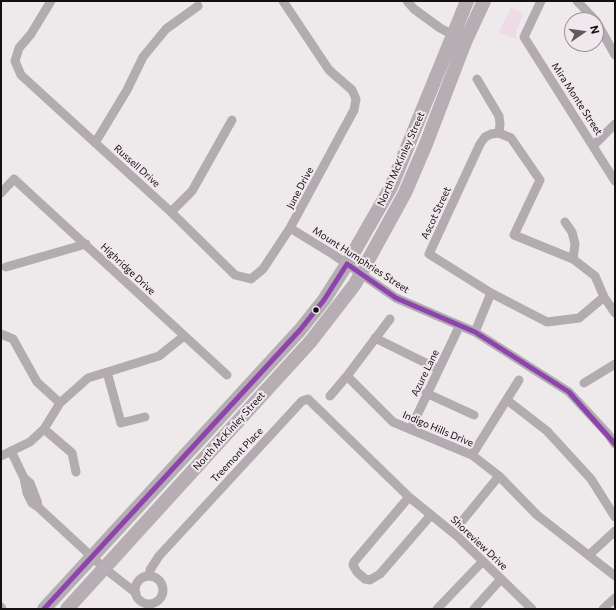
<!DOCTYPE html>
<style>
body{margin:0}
#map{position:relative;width:616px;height:610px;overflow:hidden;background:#eeeaec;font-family:Commissioner,sans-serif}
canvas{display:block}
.frame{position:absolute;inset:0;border:2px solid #131012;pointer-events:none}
.north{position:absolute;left:564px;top:12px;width:40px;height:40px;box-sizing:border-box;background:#f0e8ed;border:1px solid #989295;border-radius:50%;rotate:77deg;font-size:11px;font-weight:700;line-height:16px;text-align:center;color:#131012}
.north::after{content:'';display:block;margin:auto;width:14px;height:18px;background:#605c5e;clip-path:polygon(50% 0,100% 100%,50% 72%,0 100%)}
</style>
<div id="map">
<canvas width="616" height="610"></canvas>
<div class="frame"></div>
<div class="north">N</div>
</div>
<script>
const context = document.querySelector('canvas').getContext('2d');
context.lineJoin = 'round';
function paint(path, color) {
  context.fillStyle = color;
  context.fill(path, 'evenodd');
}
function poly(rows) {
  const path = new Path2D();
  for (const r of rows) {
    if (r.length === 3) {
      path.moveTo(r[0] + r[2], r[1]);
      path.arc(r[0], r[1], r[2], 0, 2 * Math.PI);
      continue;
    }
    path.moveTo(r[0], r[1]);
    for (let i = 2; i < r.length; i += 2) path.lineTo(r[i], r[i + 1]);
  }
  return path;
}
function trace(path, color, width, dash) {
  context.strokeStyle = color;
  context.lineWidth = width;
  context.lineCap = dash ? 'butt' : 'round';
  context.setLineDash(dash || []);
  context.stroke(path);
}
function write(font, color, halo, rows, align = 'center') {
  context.font = font + ' Commissioner,sans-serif';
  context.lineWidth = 4;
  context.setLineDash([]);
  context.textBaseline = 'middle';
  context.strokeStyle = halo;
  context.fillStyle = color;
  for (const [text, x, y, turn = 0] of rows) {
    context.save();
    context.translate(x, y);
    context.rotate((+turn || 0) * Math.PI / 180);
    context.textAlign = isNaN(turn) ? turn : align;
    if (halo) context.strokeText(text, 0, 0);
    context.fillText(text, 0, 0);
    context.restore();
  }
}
const green = poly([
 [511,7,524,14,516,31,516,39,499,32]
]);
const minor = poly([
 [51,1,31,34,19,48,15,61,21,75,171,212,235,275,251,279,263,269,290,228,354,110,356,99,352,90,329,70,283,1],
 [407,1,414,9,440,28,457,37],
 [541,1,524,37,615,181],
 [577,1,595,20],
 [596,21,615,55],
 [477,79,499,116,500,124,499,133],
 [95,143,127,90,143,57,166,29,198,6],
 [594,145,615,124],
 [1,193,14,179,227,375],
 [171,212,192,191,232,120],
 [565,222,572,232,575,244,573,259],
 [290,228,334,255,396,298,475,332,569,392,608,434,615,444],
 [6,267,86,244],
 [604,297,579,318,547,322,491,293,429,254,480,144,485,137,491,134,499,133,511,138,540,180,514,235,573,259,595,276,604,297,615,313],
 [390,319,347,376,393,422,472,455,499,476,537,515,615,576],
 [475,332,491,293],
 [1,334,13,339,37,382,60,403],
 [375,338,438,369],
 [107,372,121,423,145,417],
 [584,383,615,364],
 [426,393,474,415],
 [330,396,347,376],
 [507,400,547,431,591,479,615,517],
 [411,428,459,327],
 [44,429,72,453,76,472],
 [11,451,24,478,30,483,37,501,38,507],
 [472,455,519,380],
 [1,456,30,442,44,429,60,403,88,378,159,356,184,336],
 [24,478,27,493,32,503,38,507,104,568,136,593],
 [409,497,354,562,353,565,357,572,365,579,370,580,380,574,431,515],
 [463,520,499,476],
 [589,555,615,531],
 [149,576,150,570,159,556,302,401,308,399,409,497,457,536,532,609],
 [149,590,14],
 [1,607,2,609],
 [437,609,483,561],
 [474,609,501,579],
 [603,609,615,598]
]);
const primary = poly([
 [44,609,300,330,324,300,347,264,391,187,467,1],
 [67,609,311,341,355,284,405,193,426,144,465,42,484,1]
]);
const bus1 = poly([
 [44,609,300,330,324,300,347,264,396,298,475,332,569,392,615,444]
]);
const markers = [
 [316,310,3.5,"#131012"]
];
const streetNames = [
 ["Mira Monte Street",577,99,57],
 ["North McKinley Street",401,159,-66],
 ["Russell Drive",137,166,42],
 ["June Drive",300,188,-62],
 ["Ascot Street",436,213,-65],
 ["Mount Humphries Street",361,260,33],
 ["Highridge Drive",128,269,43],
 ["Azure Lane",425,373,-64],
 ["Indigo Hills Drive",438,429,23],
 ["North McKinley Street",229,431,-48],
 ["Treemont Place",237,455,-47],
 ["Shoreview Drive",479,543,43]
];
paint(green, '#efdbe6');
trace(minor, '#b2acb0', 9);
trace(primary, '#b6aeb2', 14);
trace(bus1, '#8e44ad', 5);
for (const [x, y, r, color] of markers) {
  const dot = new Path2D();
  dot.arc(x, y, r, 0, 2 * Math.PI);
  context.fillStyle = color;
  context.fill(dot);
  trace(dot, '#f0e8ed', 1.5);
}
write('10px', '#131012', '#f0e8ed', streetNames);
</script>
